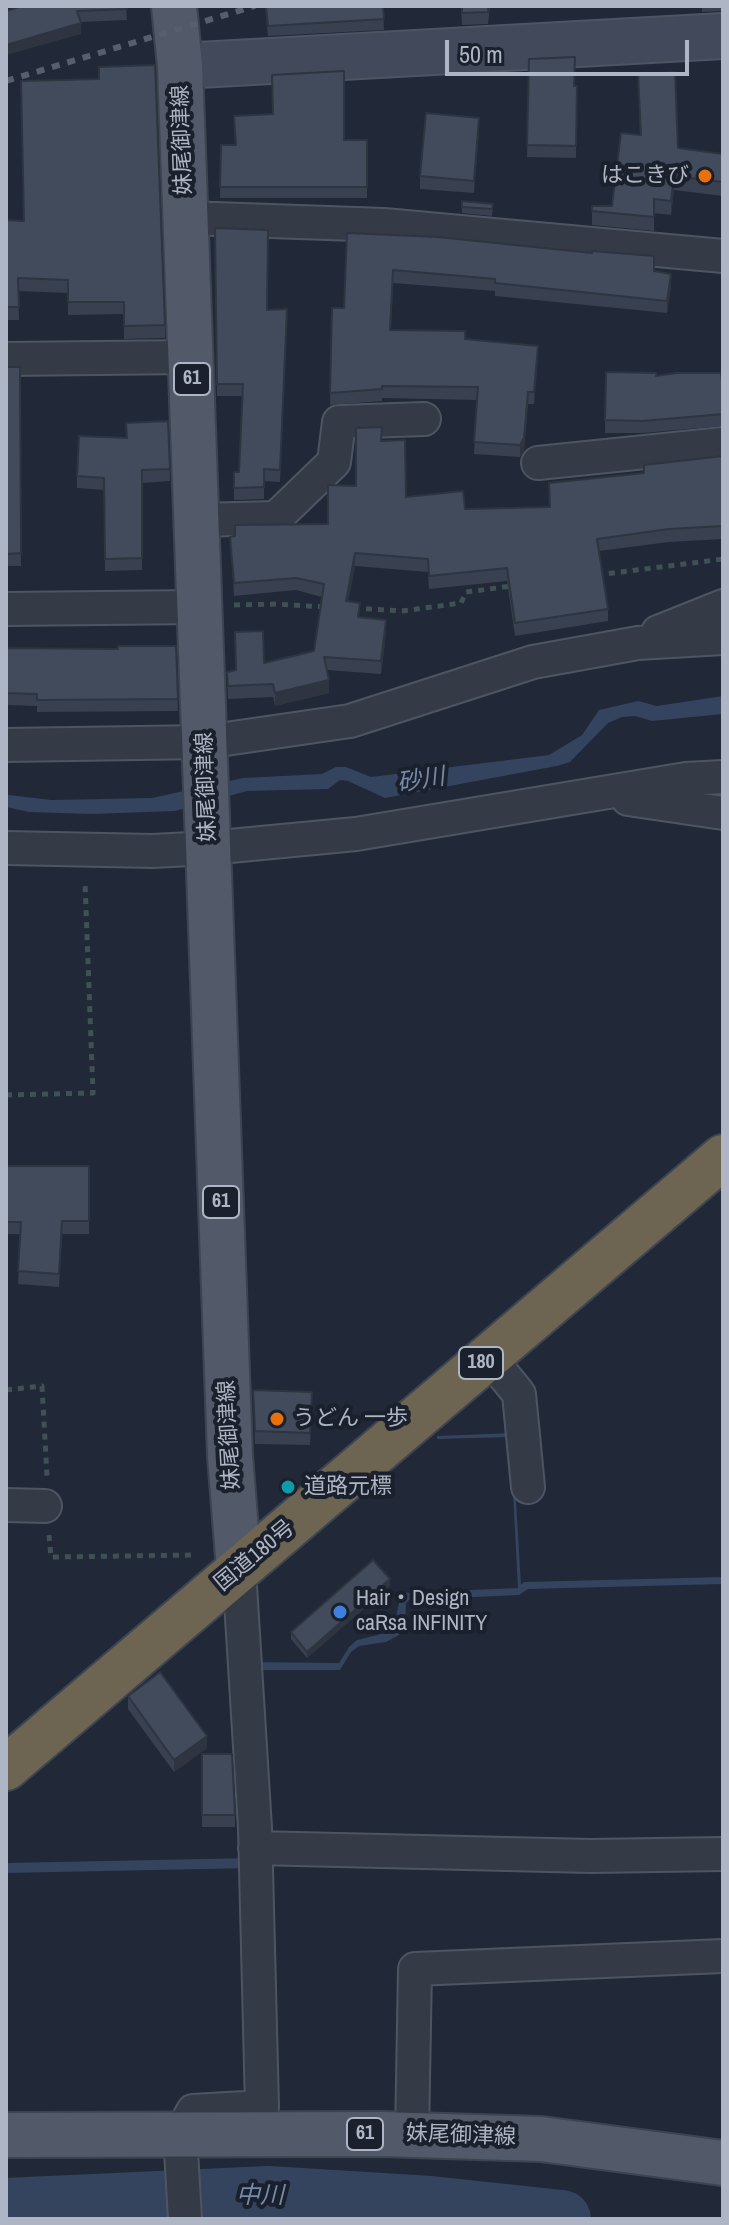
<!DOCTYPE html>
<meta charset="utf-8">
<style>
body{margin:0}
#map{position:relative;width:729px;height:2225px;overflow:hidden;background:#212837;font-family:"Archivo Narrow",sans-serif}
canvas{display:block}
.frame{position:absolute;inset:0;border:8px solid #aeb5c4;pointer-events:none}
.scale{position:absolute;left:445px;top:40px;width:244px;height:36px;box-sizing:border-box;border:4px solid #aeb5c4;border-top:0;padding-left:10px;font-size:24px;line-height:28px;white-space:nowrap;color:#aeb5c4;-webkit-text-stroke:6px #1a202c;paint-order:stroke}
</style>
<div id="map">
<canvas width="729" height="2225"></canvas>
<div class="frame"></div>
<div class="scale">50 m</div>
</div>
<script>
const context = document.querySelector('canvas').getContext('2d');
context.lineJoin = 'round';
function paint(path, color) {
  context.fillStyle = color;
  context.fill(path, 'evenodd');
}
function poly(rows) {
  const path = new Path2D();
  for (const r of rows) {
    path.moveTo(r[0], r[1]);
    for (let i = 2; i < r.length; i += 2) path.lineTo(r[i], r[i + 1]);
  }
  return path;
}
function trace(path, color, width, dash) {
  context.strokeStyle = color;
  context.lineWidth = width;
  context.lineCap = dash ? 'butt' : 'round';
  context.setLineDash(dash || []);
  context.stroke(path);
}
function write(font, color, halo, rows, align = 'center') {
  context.font = font + ' "Archivo Narrow","Noto Sans JP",sans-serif';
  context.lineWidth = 8;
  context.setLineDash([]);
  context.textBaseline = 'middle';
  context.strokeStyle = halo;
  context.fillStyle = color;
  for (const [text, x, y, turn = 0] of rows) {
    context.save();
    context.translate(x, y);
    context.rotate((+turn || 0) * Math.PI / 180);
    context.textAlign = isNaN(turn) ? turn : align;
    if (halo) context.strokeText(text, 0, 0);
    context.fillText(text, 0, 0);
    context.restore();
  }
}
const water = poly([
 [723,696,723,714,652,721,635,716,622,717,608,723,570,762,557,766,385,798,348,781,340,780,328,789,247,791,175,811,91,814,29,812,6,807,6,795,9,795,51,800,152,798,243,778,322,774,336,767,346,767,371,777,549,755,582,735,599,710,638,701,657,706],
 [512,1433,521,1585,524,1582,723,1577,723,1584,528,1589,519,1595,409,1600,406,1603,405,1628,399,1635,386,1642,359,1646,351,1652,340,1670,255,1670,249,1662,339,1663,349,1647,357,1640,393,1631,401,1593,518,1588,510,1437,437,1439,437,1436]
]);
const stream = poly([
 [6,1868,253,1863]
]);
const river = poly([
 [6,2207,268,2195,431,2205,562,2219]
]);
const path = poly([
 [597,575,723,559],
 [234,605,276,604,324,607],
 [354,608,402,611,461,603,466,592,512,586],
 [6,1095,93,1093,85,882],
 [6,1390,42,1386,47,1476],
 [49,1535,51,1557,195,1555]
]);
const street = poly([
 [186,218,384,225,723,256],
 [6,359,191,357],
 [538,463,723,444],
 [197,520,276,518,334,462,339,422,424,419],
 [6,609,200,607],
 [658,632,723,606],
 [6,745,205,742,350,721,533,662,638,643,723,638],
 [628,799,723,813],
 [6,848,153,851,209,848,356,834,686,779,723,777],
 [489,1357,519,1394,528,1487],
 [6,1505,45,1506],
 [255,1848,591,1856,723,1854],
 [412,2135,415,1969,723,1956],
 [185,2219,180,2134,193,2111,262,2107,255,1828,239,1569]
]);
const secondary = poly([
 [180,66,723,36]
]);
const primary = poly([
 [174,6,180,66,230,1456,239,1569],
 [6,2135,382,2134,541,2139,723,2163]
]);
const highway = poly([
 [6,1768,723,1157]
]);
const rail = poly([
 [6,81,255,6]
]);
const wall = poly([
 [126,6,127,20,80,22,81,34,6,11],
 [265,6,383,6,384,30,268,36],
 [461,6,490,6,488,24,462,25],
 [702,6,723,6,723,11,702,12],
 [529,59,575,86,577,86,576,158,527,157],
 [638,74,678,148,723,154,723,196,674,190,671,215,654,213,654,231,592,225,592,206,612,206,640,135],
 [234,116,344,140,367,140,367,198,220,198,221,145,235,145],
 [479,130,474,193,420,189,420,176],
 [462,201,493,204,492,216,462,213],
 [6,220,165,325,165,338,124,339,124,314,68,315,68,293,18,291,19,320,7,320,7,333,6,333],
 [215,228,268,310,287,321,280,482,264,481,264,499,234,500,234,472,239,472,242,396,217,396],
 [347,233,654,271,671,286,667,313,495,296,495,291,393,283,391,330,465,339,538,358,534,404,528,404,524,451,520,457,474,454,477,400,382,398,382,401,330,405,332,308,344,308],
 [6,367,20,367,21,566,6,566],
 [606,372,656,376,723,390,723,426,643,433,605,433],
 [168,421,170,481,142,483,142,570,105,571,104,490,77,488,77,476,126,438],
 [382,441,406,497,465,509,549,507,644,473,723,456,723,539,669,542,599,551,608,609,608,621,515,636,507,581,429,589,428,572,355,566,348,601,360,618,386,633,381,674,327,670,329,693,275,706,273,697,228,699,227,672,314,651,322,597,296,590,234,596,230,537,328,524,356,486],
 [176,646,178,711,37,712,37,706,6,705,6,648,118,649],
 [6,1166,89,1166,89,1234,62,1234,59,1287,18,1284,21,1234,6,1234],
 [253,1390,312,1392,310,1445,255,1444],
 [390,1586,307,1658,291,1639,291,1632],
 [128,1696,207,1748,174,1772,128,1709],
 [202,1754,235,1815,235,1827,202,1827]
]);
const shadedWall = poly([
 [81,23,81,34,6,55,6,45],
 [479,118,479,130,474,193,474,181],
 [674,176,674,190,671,215,671,201],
 [671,274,671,286,667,313,667,301],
 [538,346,538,358,534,404,534,392],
 [528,392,524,451,520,457,520,445],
 [355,553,355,566,346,614,346,601],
 [386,620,386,633,381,674,381,661],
 [329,680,329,693,275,706,275,693],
 [390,1579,390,1586,307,1658,307,1652],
 [207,1736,207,1748,174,1772,174,1760]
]);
const building = poly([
 [22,6,126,6,127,9,77,11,81,23,6,45,6,11,22,6],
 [266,6,383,6,384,19,268,26,266,6],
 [462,6,488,6,488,12,462,13,462,6],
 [575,57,574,86,577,86,576,146,527,145,529,59,575,57],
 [155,65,165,325,124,326,124,302,68,302,68,280,18,278,19,307,7,307,7,321,6,321,6,220,24,221,21,81,99,79,99,67,155,65],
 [344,71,344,140,367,140,367,187,220,187,221,145,236,145,234,116,273,114,272,75,344,71],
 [675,72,678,148,723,154,723,182,674,176,671,201,654,199,654,217,592,211,592,206,612,206,621,133,641,135,638,74,675,72],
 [426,113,479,118,474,181,420,176,426,113],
 [462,201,493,204,492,209,462,207,462,201],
 [215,228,268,230,267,310,287,309,280,470,264,469,264,487,234,488,234,472,239,472,243,384,217,384,215,228],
 [347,233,438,237,592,253,592,251,654,256,654,271,671,274,667,301,495,283,495,279,393,270,390,330,465,331,465,339,538,346,534,392,528,392,524,438,520,445,474,442,478,387,382,386,382,389,330,393,332,308,344,308,347,233],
 [6,367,20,367,21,553,6,554,6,367],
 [606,372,656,373,656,376,677,373,721,373,723,390,723,414,643,421,605,420,606,372],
 [168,421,170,469,142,470,142,558,105,559,104,478,77,476,79,436,127,438,126,423,168,421],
 [382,427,381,441,405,440,406,497,463,491,465,509,550,507,549,483,644,473,644,465,723,456,723,526,669,529,597,539,608,609,515,623,507,568,429,576,428,559,355,553,346,601,360,603,358,617,386,620,381,661,324,657,329,680,275,693,273,684,228,686,227,672,236,670,235,632,263,631,264,663,314,651,324,584,296,578,234,583,230,537,235,536,235,525,328,524,328,485,356,486,356,428,382,427],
 [118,646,176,646,178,699,37,700,37,694,6,693,6,648,118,649,118,646],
 [6,1166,89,1166,89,1221,62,1221,59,1274,18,1271,21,1222,6,1222,6,1166],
 [253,1390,312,1392,310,1433,255,1431,253,1390],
 [373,1560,390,1579,307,1652,291,1632,373,1560],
 [160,1672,207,1736,174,1760,128,1696,160,1672],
 [202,1754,232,1754,235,1815,202,1815,202,1754]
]);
const markers = [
 [705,176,8,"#e8710a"],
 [277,1419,8,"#e8710a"],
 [288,1487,8,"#0f9aa8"],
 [340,1612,8,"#3f7fe0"]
];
const shields = [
 [192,379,36],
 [221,1202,36],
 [481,1363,44],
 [365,2134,36]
];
const shieldNames = [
 ["61",192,379],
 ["61",221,1202],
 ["180",481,1363],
 ["61",365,2134]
];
const streetNames = [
 ["妹尾御津線",183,140,-92],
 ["妹尾御津線",207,787,-92],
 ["妹尾御津線",230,1435,-93],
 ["国道180号",255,1556,-40],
 ["妹尾御津線",461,2136,2]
];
const poiNames = [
 ["はこきび",689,176,"right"],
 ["うどん 一歩",293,1419],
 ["道路元標",304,1487],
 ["Hair・Design",356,1599],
 ["caRsa INFINITY",356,1624]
];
const waterNames = [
 ["砂川",421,781,-9],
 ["中川",260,2197]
];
paint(water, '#34435e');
trace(stream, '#34435e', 10);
trace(river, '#34435e', 58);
trace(street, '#4e5562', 36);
trace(secondary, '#4e5562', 48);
trace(primary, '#3d4451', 48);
trace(highway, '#3e4552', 48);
trace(path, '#405155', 5, [6, 6]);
trace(street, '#343b47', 32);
trace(secondary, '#42495a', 44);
trace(primary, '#525968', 44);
trace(highway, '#6d6451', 44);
trace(rail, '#565e6f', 6, [8, 8]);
paint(wall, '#39404f');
paint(shadedWall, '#2e3440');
paint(building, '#424b5c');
trace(building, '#2e3440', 2);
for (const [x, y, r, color] of markers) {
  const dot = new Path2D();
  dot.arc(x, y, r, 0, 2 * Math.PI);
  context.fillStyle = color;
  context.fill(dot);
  trace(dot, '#1a202c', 3);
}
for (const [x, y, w] of shields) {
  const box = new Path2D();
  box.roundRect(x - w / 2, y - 16, w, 32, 6);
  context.fillStyle = '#1a202c';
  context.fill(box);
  trace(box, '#aeb5c4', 2);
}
write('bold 20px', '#aeb5c4', null, shieldNames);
write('22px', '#aeb5c4', '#1a202c', streetNames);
write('22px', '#aeb5c4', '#1a202c', poiNames, 'left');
write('italic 24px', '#768aac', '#1a202c', waterNames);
</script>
